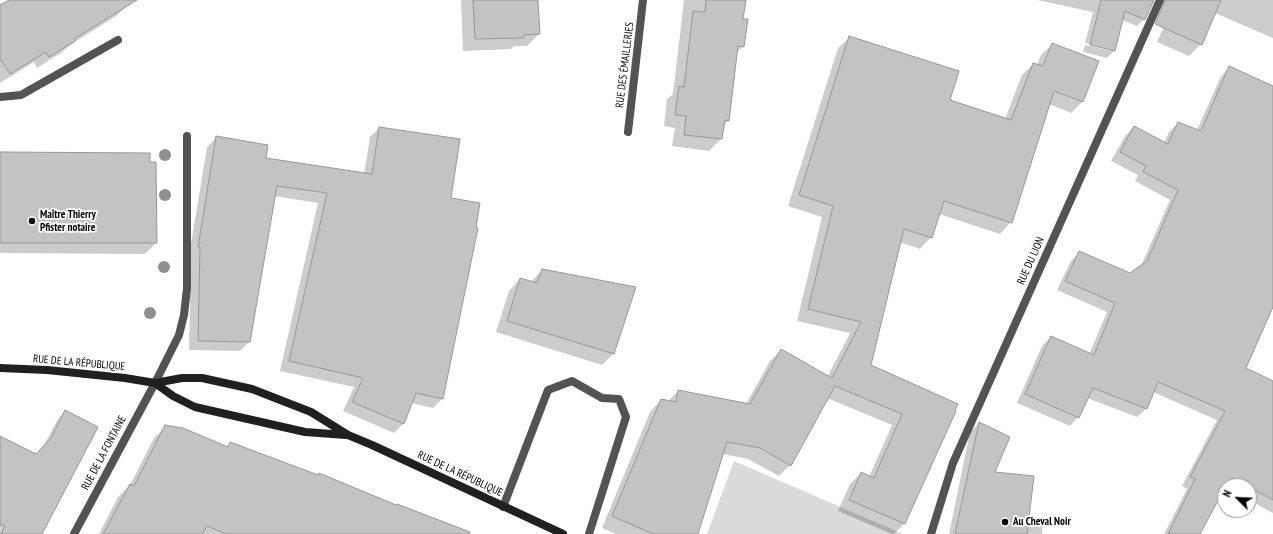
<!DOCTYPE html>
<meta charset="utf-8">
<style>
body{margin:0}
#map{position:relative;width:1273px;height:534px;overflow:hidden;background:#fff;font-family:"PT Sans Narrow",sans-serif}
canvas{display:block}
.north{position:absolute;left:1217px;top:478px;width:40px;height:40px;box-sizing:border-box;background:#fff;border:1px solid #999;border-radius:50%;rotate:294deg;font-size:11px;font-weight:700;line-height:16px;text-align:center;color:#000}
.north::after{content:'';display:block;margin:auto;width:14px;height:18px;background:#000;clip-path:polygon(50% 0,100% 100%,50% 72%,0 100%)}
</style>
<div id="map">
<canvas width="1273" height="534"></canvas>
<div class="north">N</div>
</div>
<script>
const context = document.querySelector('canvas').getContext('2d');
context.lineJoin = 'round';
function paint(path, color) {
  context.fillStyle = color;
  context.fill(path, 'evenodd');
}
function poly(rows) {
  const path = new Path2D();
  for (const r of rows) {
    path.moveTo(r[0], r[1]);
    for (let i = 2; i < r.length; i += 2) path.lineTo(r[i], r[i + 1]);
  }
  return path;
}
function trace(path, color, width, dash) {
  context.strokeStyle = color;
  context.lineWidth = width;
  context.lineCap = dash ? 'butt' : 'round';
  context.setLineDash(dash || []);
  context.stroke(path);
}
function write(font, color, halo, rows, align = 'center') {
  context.font = font + ' "PT Sans Narrow",sans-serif';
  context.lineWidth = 3.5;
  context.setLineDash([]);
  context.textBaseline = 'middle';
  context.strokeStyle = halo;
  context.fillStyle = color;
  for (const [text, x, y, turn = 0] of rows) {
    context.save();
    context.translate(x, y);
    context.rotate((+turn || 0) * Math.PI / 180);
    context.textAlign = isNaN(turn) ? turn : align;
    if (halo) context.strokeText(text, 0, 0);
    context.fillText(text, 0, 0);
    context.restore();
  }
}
const green = poly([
 [734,461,903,534,707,534]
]);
const shadow = poly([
 [11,0,125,0,128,5,116,16,70,45,62,52,37,68,34,62,0,83,0,7],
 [461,0,539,0,537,2,539,34,527,46,514,46,511,49,463,51],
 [684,0,745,0,742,20,743,46,736,53,728,121,723,125,721,139,709,151,672,146,675,128,664,126,667,99,673,94],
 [1037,0,1152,0,1144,19,1137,26,1122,20,1114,51,1107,58,1083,52,1085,45,1111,51,1111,49,1085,43,1093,12],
 [1176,0,1273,0,1273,38,1215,13,1201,44,1189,56,1157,42],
 [850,37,949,101,1005,119,1022,75,1033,64,1037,65,1041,55,1053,44,1082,102,1071,113,1049,104,1011,222,1000,234,939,214,931,237,920,249,899,242,870,366,956,404,905,523,894,534,892,534,838,511,850,484,861,473,869,477,892,425,827,398,790,465,779,476,748,459,723,454,697,534,616,534,602,528,650,412,661,400,668,401,678,391,746,404,770,361,781,350,828,376,850,333,797,321,822,217,788,206,838,48],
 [1230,67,1273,87,1273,305,1245,368,1273,382,1273,513,1249,500,1249,486,1225,486,1222,493,1218,498,1199,534,1164,534,1187,489,1182,486,1217,420,1153,392,1146,409,1137,417,1087,398,1078,417,1070,426,1017,403,1042,346,1051,337,1089,355,1107,312,1057,290,1071,261,1080,252,1136,277,1170,200,1135,181,1138,175,1111,161,1125,136,1134,127,1164,143,1169,132,1178,123,1197,130,1221,76],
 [379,128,450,199,466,282,442,399,433,408,411,403,403,424,394,433,343,411,354,387,280,371,318,203,274,196,249,342,240,351,189,350,191,256,189,256,207,147,217,137,265,159,364,174,370,137],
 [0,153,156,243,145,254,0,253],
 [542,270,614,353,602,365,496,332,509,291,520,279,531,282],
 [66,411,41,534,0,534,0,438,36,455,43,447,58,419],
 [979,423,993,473,1027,520,1043,521,1042,534,949,534,970,432],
 [166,426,226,448,231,443,396,506,397,505,470,534,99,534,118,497,130,485,154,438]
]);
const building = poly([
 [9,0,137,0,74,39,75,41,49,57,46,52,10,74,0,59,0,5,9,0],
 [473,0,538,0,540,34,524,35,524,38,475,39,473,0],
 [706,0,746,0,743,19,748,19,744,47,738,46,729,121,725,120,722,139,684,135,686,116,675,115,679,86,684,87,693,11,705,12,706,0],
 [1101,0,1154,0,1145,20,1125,11,1115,51,1090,45,1101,0],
 [1165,0,1221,0,1202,45,1155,24,1165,0],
 [849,36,959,71,950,100,1011,120,1033,63,1043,66,1052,43,1099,61,1083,102,1054,91,1012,223,944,201,932,238,904,229,871,365,958,404,955,410,956,411,905,524,849,500,861,472,874,478,902,414,835,386,791,466,760,448,727,442,698,534,653,534,612,516,661,399,676,402,678,390,750,404,781,349,832,378,861,322,808,309,833,206,799,195,849,36],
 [1229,66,1273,86,1273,307,1246,368,1273,381,1273,500,1232,478,1227,486,1225,486,1225,490,1223,494,1222,493,1200,534,1168,534,1195,479,1190,477,1225,411,1158,382,1147,409,1093,388,1079,418,1025,394,1051,336,1094,355,1115,303,1065,281,1079,251,1130,273,1147,261,1178,190,1143,172,1146,166,1120,152,1134,126,1168,144,1178,122,1201,131,1229,66],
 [379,127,460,139,451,198,480,203,476,227,478,228,443,399,416,393,404,424,352,402,363,378,289,361,327,193,277,186,250,342,198,341,200,247,198,247,216,136,268,145,266,158,372,174,379,127],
 [0,152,150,153,150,162,156,162,157,243,0,243,0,152],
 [542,269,636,287,614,354,507,321,520,278,537,283,542,269],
 [65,410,98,427,42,534,1,534,5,526,0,524,0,436,36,454,51,438,65,410],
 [979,422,1010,437,995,472,1034,476,1027,534,955,534,979,422],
 [165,425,183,428,228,447,230,442,318,475,319,473,396,505,397,504,470,532,469,534,226,534,207,526,202,534,103,534,130,484,134,486,165,425]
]);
const service = poly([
 [0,97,21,95,118,40],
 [155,383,179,335,184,315,187,288,187,136],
 [503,507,548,390,572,381,602,398,619,399,626,417,589,534]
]);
const minor = poly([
 [628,132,643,0],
 [931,534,953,463,1160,0]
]);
const tertiary = poly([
 [74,534,155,383]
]);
const secondary = poly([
 [0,368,47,370,125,378,155,383,182,378,202,378,252,389,311,412,348,435,372,445,563,534],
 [155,383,173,396,195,407,305,432,346,435]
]);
const trees = [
 [165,155],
 [165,195],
 [164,267],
 [150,313]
];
const markers = [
 [32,221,4,"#000"],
 [1005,522,4,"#000"]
];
const streetNames = [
 ["RUE DES ÉMAILLERIES",625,65,-83],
 ["RUE DU LION",1031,261,-66],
 ["RUE DE LA RÉPUBLIQUE",79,363,5],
 ["RUE DE LA FONTAINE",104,453,-62],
 ["RUE DE LA RÉPUBLIQUE",460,474,25]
];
const poiNames = [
 ["Maître Thierry",40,215],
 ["Pfister notaire",40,228],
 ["Au Cheval Noir",1013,522]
];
paint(green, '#dadada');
paint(shadow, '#0003');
paint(building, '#c3c3c3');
trace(building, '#979797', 1);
trace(service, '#535353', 8);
trace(minor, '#535353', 8);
trace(tertiary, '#535353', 8);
trace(secondary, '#202020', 8);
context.fillStyle = '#8e8e8e';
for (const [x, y] of trees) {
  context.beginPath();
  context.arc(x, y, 6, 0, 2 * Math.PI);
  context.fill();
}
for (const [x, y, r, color] of markers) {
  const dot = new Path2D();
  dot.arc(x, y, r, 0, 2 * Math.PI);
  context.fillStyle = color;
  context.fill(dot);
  trace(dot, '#fff', 1.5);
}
write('11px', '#000', '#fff', streetNames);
write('bold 11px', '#000', '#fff', poiNames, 'left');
</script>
